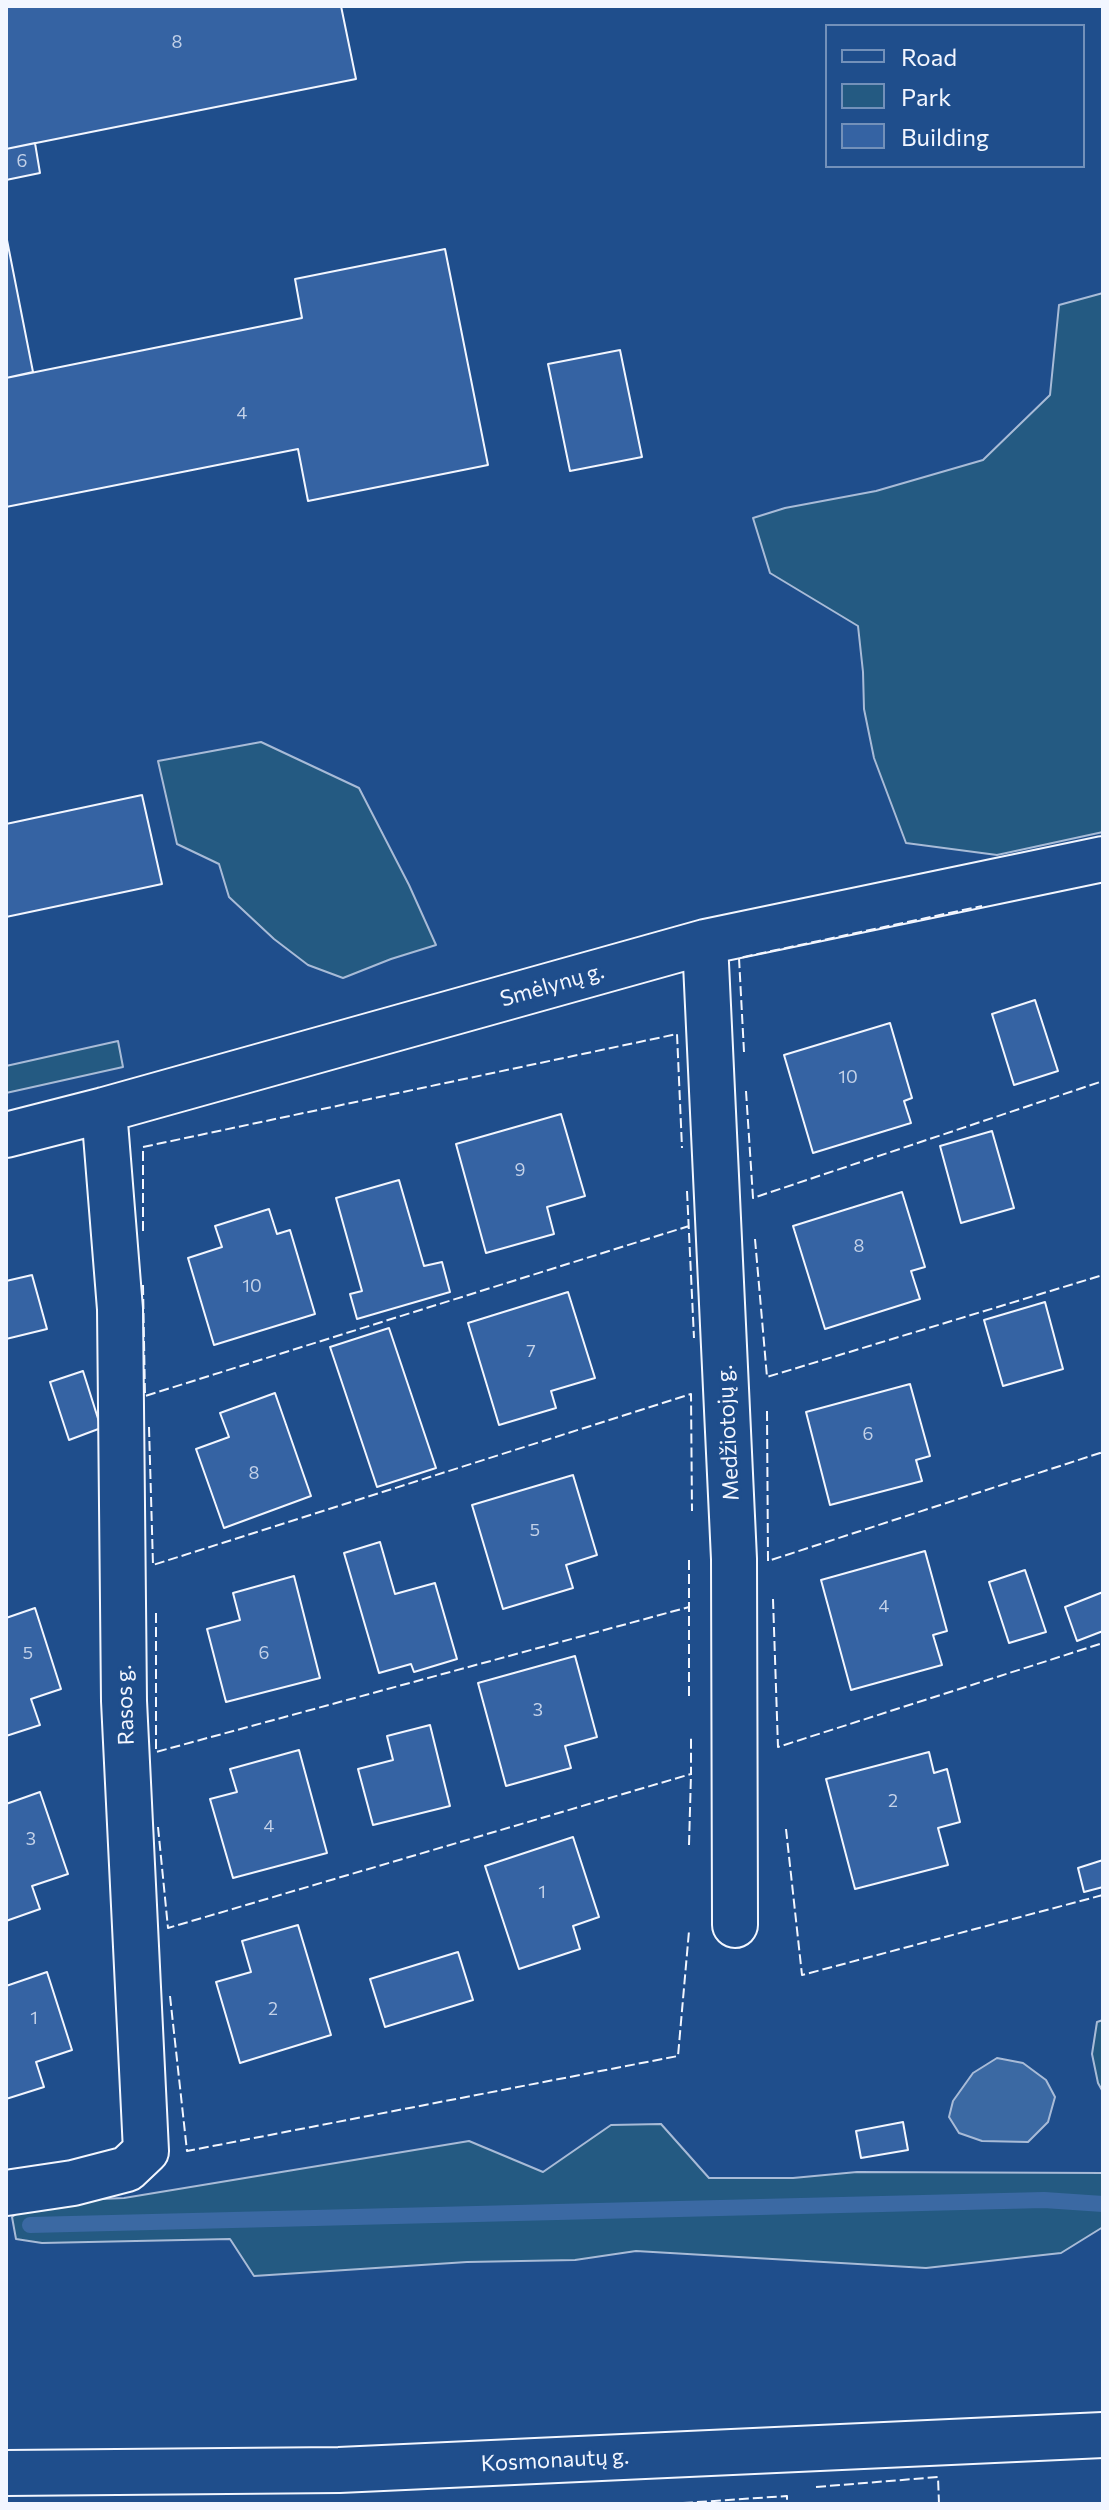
<!DOCTYPE html>
<meta charset="utf-8">
<style>
body{margin:0}
#map{position:relative;width:1109px;height:2510px;overflow:hidden;background:#1f4e8c;font-family:Commissioner,sans-serif}
canvas{display:block}
.frame{position:absolute;inset:0;border:8px solid #f2f6ff;pointer-events:none}
.legend{position:absolute;left:825px;top:24px;width:260px;height:144px;box-sizing:border-box;background:#1f4e8c;border:2px solid #7391ba;margin:0;padding:10px 14px;list-style:none;font-size:24px;color:#f2f6ff}
.legend li{display:flex;align-items:center;gap:16px;height:40px}
.legend b{width:40px;border:2px solid #7391ba}
</style>
<div id="map">
<canvas width="1109" height="2510"></canvas>
<div class="frame"></div>
<ul class="legend">
<li><b style="height:10px;background:#1f4e8c"></b>Road</li>
<li><b style="height:22px;background:#245a82"></b>Park</li>
<li><b style="height:22px;background:#3563a3"></b>Building</li>
</ul>
</div>
<script>
const context = document.querySelector('canvas').getContext('2d');
context.lineJoin = 'round';
function paint(path, color) {
  context.fillStyle = color;
  context.fill(path, 'evenodd');
}
function poly(rows) {
  const path = new Path2D();
  for (const r of rows) {
    path.moveTo(r[0], r[1]);
    for (let i = 2; i < r.length; i += 2) path.lineTo(r[i], r[i + 1]);
  }
  return path;
}
function trace(path, color, width, dash) {
  context.strokeStyle = color;
  context.lineWidth = width;
  context.lineCap = dash ? 'butt' : 'round';
  context.setLineDash(dash || []);
  context.stroke(path);
}
function write(font, color, halo, rows, align = 'center') {
  context.font = font + ' Commissioner,sans-serif';
  context.lineWidth = 6;
  context.setLineDash([]);
  context.textBaseline = 'middle';
  context.strokeStyle = halo;
  context.fillStyle = color;
  for (const [text, x, y, turn = 0] of rows) {
    context.save();
    context.translate(x, y);
    context.rotate((+turn || 0) * Math.PI / 180);
    context.textAlign = isNaN(turn) ? turn : align;
    if (halo) context.strokeText(text, 0, 0);
    context.fillText(text, 0, 0);
    context.restore();
  }
}
const green = poly([
 [1103,293,1103,832,997,855,906,843,874,758,864,709,863,672,858,626,770,573,753,518,785,508,876,491,983,460,1050,395,1059,305,1103,293],
 [261,742,359,788,409,885,436,945,391,959,343,978,308,965,274,939,229,897,219,864,177,844,158,761,261,742],
 [118,1041,123,1067,6,1093,6,1066,118,1041],
 [1103,2020,1103,2092,1098,2083,1092,2054,1097,2022,1103,2020],
 [661,2124,709,2178,793,2178,857,2172,1103,2173,1103,2227,1061,2253,926,2268,636,2251,575,2260,467,2262,254,2276,230,2239,42,2243,16,2239,12,2217,33,2202,124,2198,469,2141,543,2172,611,2125,661,2124]
]);
const water = poly([
 [997,2058,1023,2063,1046,2080,1055,2097,1048,2122,1028,2142,982,2141,959,2133,949,2117,953,2101,973,2073,997,2058]
]);
const stream = poly([
 [30,2225,1044,2200,1103,2204]
]);
const building = poly([
 [6,6,341,6,356,79,6,149,6,6],
 [35,143,40,173,6,180,6,149,35,143],
 [6,235,33,372,6,378,6,235],
 [445,249,488,465,308,501,298,449,6,507,6,378,302,318,295,279,445,249],
 [620,350,642,457,570,471,548,364,620,350],
 [142,795,162,884,6,917,6,824,142,795],
 [1035,1000,1058,1071,1014,1085,992,1014,1035,1000],
 [890,1023,912,1098,904,1101,911,1123,813,1153,784,1055,890,1023],
 [561,1114,585,1196,547,1207,554,1234,486,1253,456,1144,561,1114],
 [992,1131,1014,1208,961,1223,940,1146,992,1131],
 [399,1180,424,1266,442,1262,450,1292,357,1319,350,1294,362,1291,336,1198,399,1180],
 [902,1192,925,1267,911,1271,920,1299,825,1329,793,1226,902,1192],
 [269,1209,277,1234,290,1230,315,1314,214,1345,188,1258,222,1247,215,1226,269,1209],
 [32,1275,47,1329,6,1339,6,1281,32,1275],
 [568,1292,595,1378,551,1391,556,1408,499,1425,468,1323,568,1292],
 [1045,1302,1063,1369,1003,1386,984,1320,1045,1302],
 [389,1328,436,1468,377,1487,330,1347,389,1328],
 [83,1371,101,1428,69,1440,50,1382,83,1371],
 [910,1384,930,1456,916,1460,922,1481,830,1505,806,1412,910,1384],
 [275,1393,311,1496,224,1528,196,1449,229,1437,220,1413,275,1393],
 [573,1475,597,1555,566,1565,573,1588,503,1609,472,1505,573,1475],
 [380,1542,395,1594,435,1583,457,1659,414,1672,411,1664,379,1673,344,1553,380,1542],
 [925,1551,947,1631,933,1635,942,1665,851,1690,821,1580,925,1551],
 [1025,1570,1046,1632,1009,1643,989,1582,1025,1570],
 [294,1576,320,1678,226,1702,207,1629,240,1620,233,1593,294,1576],
 [1103,1592,1103,1631,1077,1641,1065,1607,1103,1592],
 [35,1608,61,1689,31,1699,40,1725,6,1736,6,1618,35,1608],
 [575,1656,597,1737,565,1746,571,1768,506,1786,478,1683,575,1656],
 [430,1725,450,1806,373,1825,358,1769,393,1760,387,1736,430,1725],
 [299,1750,327,1853,233,1878,210,1799,237,1792,230,1769,299,1750],
 [929,1752,934,1773,947,1769,960,1822,938,1828,948,1865,855,1889,826,1779,929,1752],
 [40,1792,68,1874,32,1886,40,1909,6,1921,6,1804,40,1792],
 [573,1837,599,1917,573,1926,580,1949,519,1969,485,1866,573,1837],
 [1103,1860,1103,1887,1084,1892,1078,1868,1103,1860],
 [298,1925,331,2035,240,2063,216,1982,251,1972,242,1941,298,1925],
 [458,1952,473,2000,385,2027,370,1979,458,1952],
 [47,1972,72,2050,36,2062,44,2087,6,2099,6,1986,47,1972],
 [903,2122,908,2150,861,2158,856,2131,903,2122]
]);
const street = poly([
 [705,942,734,1559,735,1925],
 [6,1135,104,1110,705,942,1103,859],
 [6,2193,73,2183,127,2169,146,2151,124,1701,120,1309,104,1110],
 [6,2473,339,2470,1103,2435]
]);
const fence = poly([
 [744,1052,739,958,982,906],
 [746,1091,753,1198,1103,1081],
 [687,1191,694,1338],
 [143,1231,143,1147,677,1034,682,1148],
 [755,1239,767,1377,1103,1275],
 [143,1285,145,1396,689,1226],
 [767,1411,768,1561,1103,1452],
 [149,1427,153,1565,691,1394,692,1511],
 [689,1560,689,1696],
 [773,1599,778,1747,1103,1643],
 [156,1613,156,1752,689,1607],
 [158,1827,168,1928,691,1774,691,1736],
 [786,1829,802,1975,1103,1895],
 [689,1845,691,1774],
 [170,1996,187,2151,678,2056,689,1931],
 [816,2487,938,2477,939,2504],
 [669,2504,787,2496,787,2504]
]);
const numberNames = [
 ["8",177,42],
 ["6",22,161],
 ["4",242,413],
 ["10",848,1077],
 ["9",520,1170],
 ["8",859,1246],
 ["10",252,1286],
 ["7",531,1351],
 ["6",868,1434],
 ["8",254,1473],
 ["5",535,1530],
 ["4",884,1606],
 ["5",28,1653],
 ["6",264,1653],
 ["3",538,1710],
 ["2",893,1801],
 ["4",269,1826],
 ["3",31,1839],
 ["1",542,1892],
 ["2",273,2009],
 ["1",34,2018]
];
const streetNames = [
 ["Smėlynų g.",552,985,-16],
 ["Medžiotojų g.",728,1433,-93],
 ["Rasos g.",125,1705,-92],
 ["Kosmonautų g.",555,2460,-3]
];
paint(green, '#245a82');
trace(green, '#a8bbd7', 2);
paint(water, '#3b69a3');
trace(water, '#a8bbd7', 2);
trace(stream, '#3b69a3', 16);
paint(building, '#3563a3');
trace(building, '#f2f6ff', 2);
trace(street, '#f2f6ff', 48);
trace(street, '#1f4e8c', 44);
trace(fence, '#f2f6ff', 2, [10, 4]);
write('18px', '#c3d1e8', null, numberNames);
write('22px', '#f2f6ff', '#1f4e8c', streetNames);
</script>
